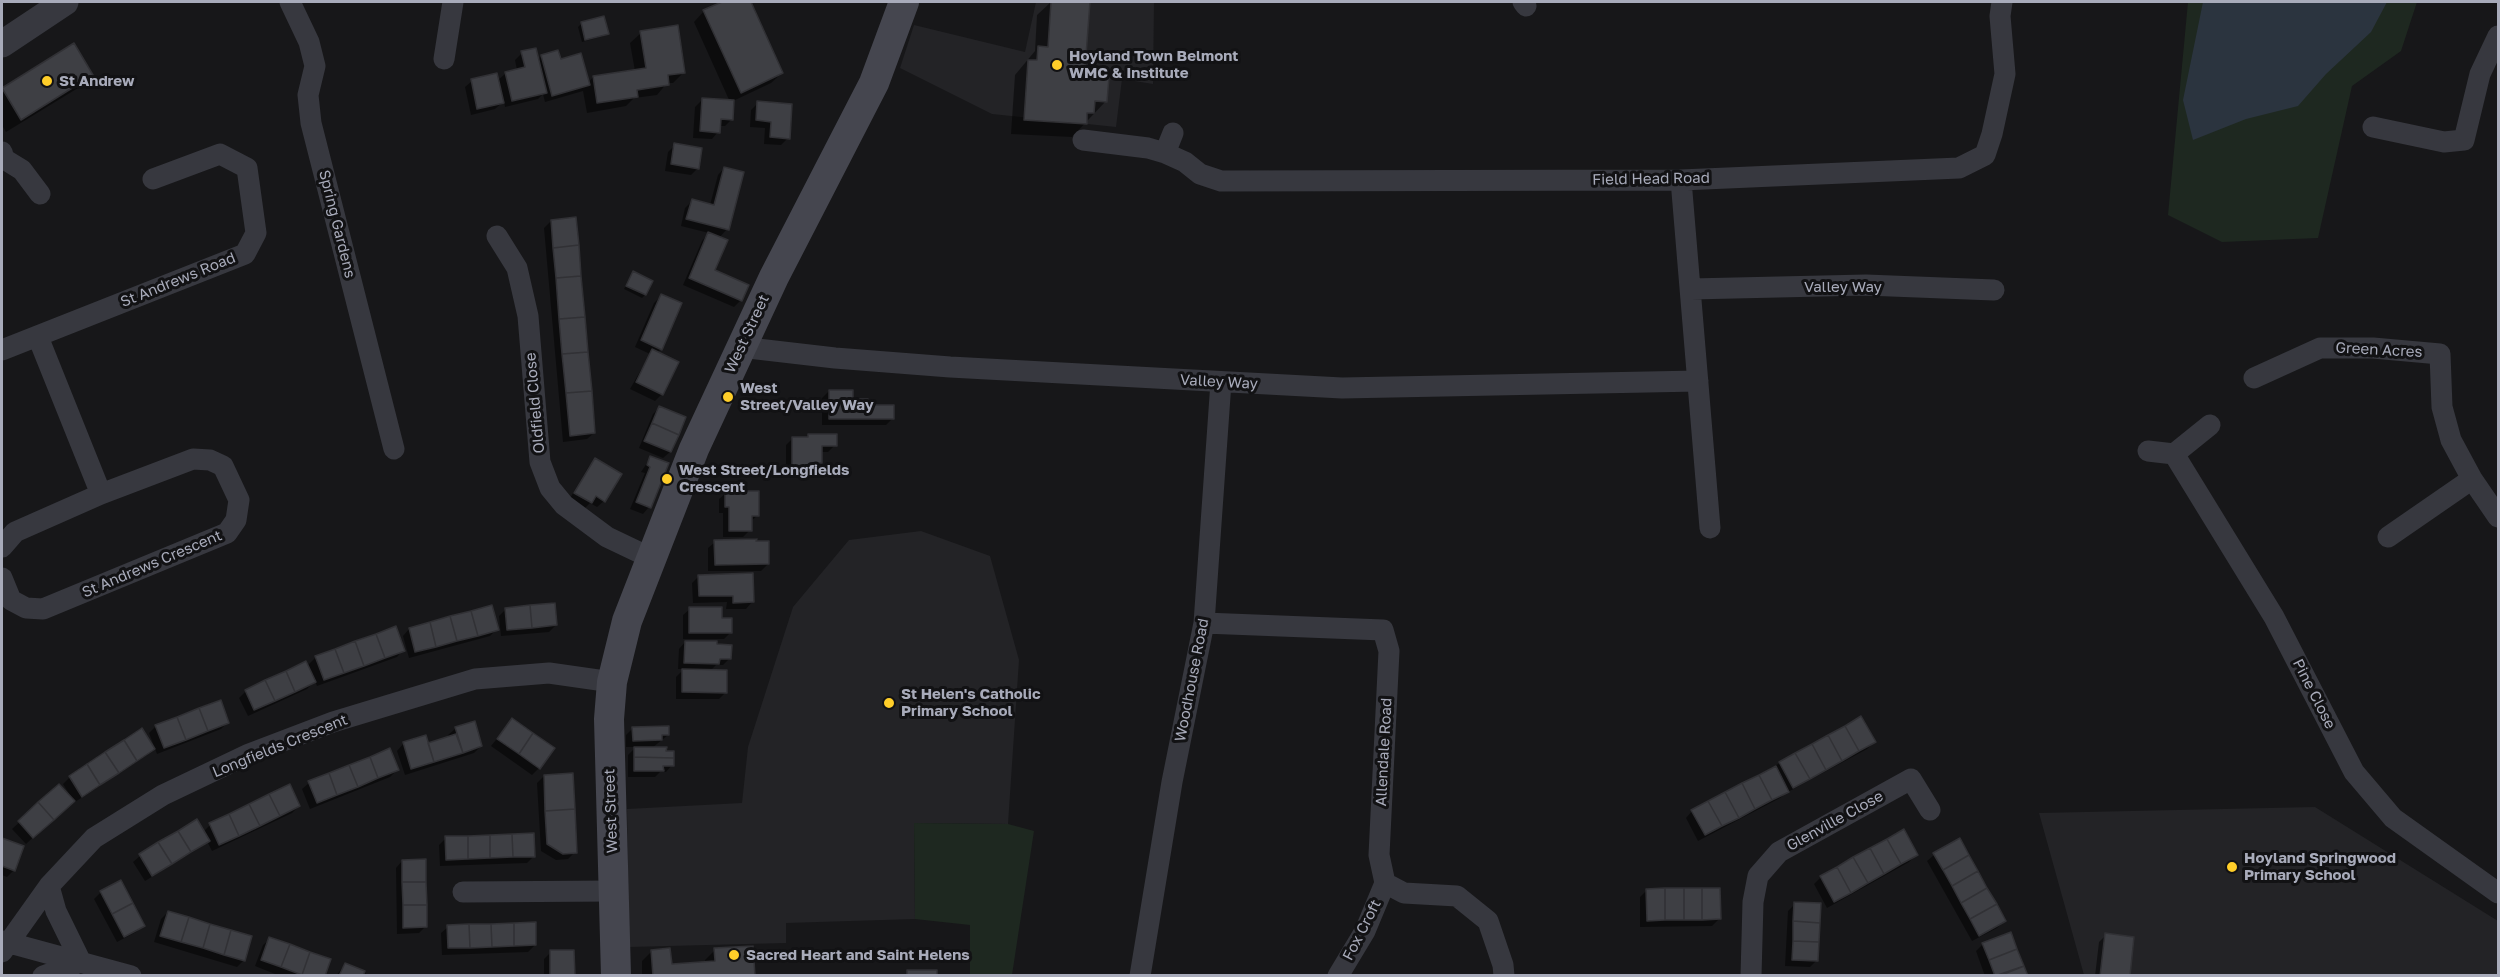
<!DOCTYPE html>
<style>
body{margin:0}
#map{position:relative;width:2500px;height:977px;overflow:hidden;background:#171719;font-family:"Golos Text",sans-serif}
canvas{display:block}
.frame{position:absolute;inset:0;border:3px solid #a8abba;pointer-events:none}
</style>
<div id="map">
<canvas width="2500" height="977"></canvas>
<div class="frame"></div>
</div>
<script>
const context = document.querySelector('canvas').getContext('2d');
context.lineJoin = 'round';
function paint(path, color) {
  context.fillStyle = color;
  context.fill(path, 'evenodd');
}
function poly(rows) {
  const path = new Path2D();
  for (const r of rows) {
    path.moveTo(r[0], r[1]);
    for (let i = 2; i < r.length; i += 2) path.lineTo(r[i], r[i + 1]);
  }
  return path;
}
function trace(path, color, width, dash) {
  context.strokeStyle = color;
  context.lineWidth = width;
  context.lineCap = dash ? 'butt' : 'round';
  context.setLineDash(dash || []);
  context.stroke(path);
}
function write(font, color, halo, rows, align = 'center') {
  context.font = font + ' "Golos Text",sans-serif';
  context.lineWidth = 6;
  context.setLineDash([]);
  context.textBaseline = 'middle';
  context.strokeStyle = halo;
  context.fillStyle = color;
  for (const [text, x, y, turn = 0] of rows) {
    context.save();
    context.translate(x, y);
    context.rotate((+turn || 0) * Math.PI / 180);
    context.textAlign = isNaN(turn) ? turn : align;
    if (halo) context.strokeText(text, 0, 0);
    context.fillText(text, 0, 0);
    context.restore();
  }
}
const built = poly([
 [1036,2,1154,2,1153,84,1122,79,1116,127,992,114,900,68,914,25,1025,52],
 [921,531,990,556,1019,660,1008,824,914,823,915,919,786,923,786,943,629,947,627,809,742,803,748,747,793,607,849,540],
 [2315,807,2498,921,2498,971,2496,976,2084,975,2039,813]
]);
const green = poly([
 [2188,2,2417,2,2401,51,2352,86,2318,238,2222,242,2168,215],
 [914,823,1008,824,1034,831,1012,975,970,975,970,925,915,919]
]);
const water = poly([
 [2203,2,2387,2,2371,32,2326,74,2298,106,2246,119,2193,140,2183,100]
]);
const shadow = poly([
 [726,2,749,2,782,73,771,83,733,101,732,119,725,126,719,126,718,132,712,139,693,138,695,107,702,100,730,102,694,22,704,11],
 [1051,2,1088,3,1084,71,1096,78,1106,101,1072,137,1011,134,1015,75,1035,51,1037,15],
 [581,24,607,33,604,36,582,42,578,27],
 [641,33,684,72,673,83,667,83,657,95,634,98,626,106,587,113,583,91,545,102,543,94,538,99,505,107,504,101,495,109,471,115,465,87,472,81,497,81,506,73,517,70,515,60,522,53,538,60,541,57,557,52,560,61,588,83,593,77,635,71,630,43],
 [73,45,91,74,78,88,6,132,2,125,2,90],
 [758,103,788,138,781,145,764,144,765,128,750,127,751,110],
 [675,145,698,168,691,175,665,171,668,152],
 [724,168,727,229,719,238,713,271,741,300,734,307,683,285,702,241,709,233,681,226,685,208,692,201,710,205,718,175],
 [551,221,594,433,587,439,563,442,544,228],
 [633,273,645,295,642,298,624,289],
 [661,296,661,349,657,353,677,363,662,394,655,401,630,389,650,354,635,347,654,303],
 [829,391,851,401,893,418,886,425,822,425,822,398],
 [660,407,684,418,670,452,663,458,639,448,653,414],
 [809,435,835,445,828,452,820,452,820,462,813,469,809,469,802,477,786,477,786,445,793,438,806,438],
 [651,457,649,507,643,514,630,509,645,473,641,472],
 [596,460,604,501,597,507,590,503,584,509,569,500,589,466],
 [726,493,758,515,750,522,750,530,743,537,723,537,723,513,719,513,719,499],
 [715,542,768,564,761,571,708,571,708,548],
 [699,576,752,602,746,609,726,609,727,602,693,603,692,583],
 [506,609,556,625,549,632,501,636,499,616],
 [690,609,721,620,731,632,724,639,683,639,683,615],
 [409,629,497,629,490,636,409,658,403,636],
 [685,642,730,658,723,665,716,665,710,671,726,692,719,699,676,699,676,677,684,669,678,669,679,649],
 [403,650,397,657,317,686,315,681,307,689,248,716,239,698,246,691,307,666,316,657],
 [512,720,539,768,532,775,491,746],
 [228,722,221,729,157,754,149,733,156,726],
 [474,723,481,746,474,753,405,775,397,751,403,744,425,737,428,745,449,738,448,735,455,729],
 [633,728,668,735,652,748,665,753,672,765,666,772,660,772,655,777,628,777,628,755,636,747,626,747,626,735],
 [142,730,153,748,147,755,75,802,73,800,26,844,12,829,59,786,70,798,71,797,63,784,70,777],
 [1874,742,1867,749,1786,793,1780,798,1698,841,1686,818,1692,811,1780,763],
 [397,770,390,777,310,809,302,789,309,783],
 [544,776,575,852,568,859,556,860,541,851,537,783],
 [289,786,299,806,292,813,212,851,207,841,201,847,145,881,133,862,140,856,203,832,210,825],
 [1903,831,1916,855,1909,862,1827,908,1814,884,1821,877],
 [446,838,534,856,527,863,440,866,439,845],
 [2,840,22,847,14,870,7,877,2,875],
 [1934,855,2004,921,1997,928,1972,941,1927,861],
 [402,861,426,926,419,933,397,934,396,868],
 [1647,890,1719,919,1712,926,1640,927,1640,897],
 [101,892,143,925,136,932,117,942,94,899],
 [1795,904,1817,960,1810,967,1785,966,1788,911],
 [168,912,244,960,237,967,154,942,161,919],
 [448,927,535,945,528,952,442,955,441,933],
 [2010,934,2026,976,1985,976,1976,951,1983,944],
 [2106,935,2128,976,2095,976,2099,942],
 [270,939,323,976,280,976,255,966,263,945],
 [715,950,754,976,642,976,642,961,652,951,670,965,705,963,705,960],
 [551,952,573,976,544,976,544,959],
 [345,964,371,976,336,976]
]);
const building = poly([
 [722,2,751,2,783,73,741,93,703,10,722,2],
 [1051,2,1090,2,1085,69,1098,70,1097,77,1109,77,1107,102,1095,101,1094,113,1087,113,1087,124,1024,120,1028,60,1037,60,1038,46,1048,47,1051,2],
 [604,16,609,34,585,40,581,22,604,16],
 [678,25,685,73,668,75,669,85,637,90,638,97,597,103,593,76,646,68,640,31,678,25],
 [74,43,93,75,21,120,2,88,74,43],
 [536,48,547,93,512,101,505,72,525,67,521,51,536,48],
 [558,50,561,59,581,53,590,85,552,96,541,55,558,50],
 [497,73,504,103,477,109,471,79,497,73],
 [702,98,734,100,733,120,721,119,720,133,700,131,702,98],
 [757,101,792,104,790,139,770,137,771,122,756,120,757,101],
 [674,143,702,148,699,169,671,164,674,143],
 [724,167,744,172,729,230,686,219,692,199,714,205,724,167],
 [576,217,579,245,553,248,551,220,576,217],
 [708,232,728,240,715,270,749,285,742,301,689,278,708,232],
 [579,245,581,276,556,278,553,248,579,245],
 [633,271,653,281,646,295,626,286,633,271],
 [581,276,585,317,559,319,556,278,581,276],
 [661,294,682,303,662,350,641,340,661,294],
 [585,317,588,352,562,354,559,319,585,317],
 [652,349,679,362,663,395,636,382,652,349],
 [588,352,592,391,566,393,562,354,588,352],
 [829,390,853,390,853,399,868,399,868,405,894,405,894,419,829,419,829,390],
 [592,391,595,433,570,436,566,393,592,391],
 [659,406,686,417,679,435,652,423,659,406],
 [652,423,679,435,671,452,644,441,652,423],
 [808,434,837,434,837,446,822,446,822,463,811,463,810,471,792,471,792,437,808,437,808,434],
 [650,456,669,463,651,508,636,502,650,467,647,465,650,456],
 [595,458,622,474,605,502,596,496,592,503,574,493,595,458],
 [725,491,759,491,759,516,752,516,752,531,729,531,729,507,725,507,725,491],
 [757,539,756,541,769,541,769,564,715,565,714,540,757,539],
 [753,573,754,602,733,603,733,596,699,596,698,575,753,573],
 [555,603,557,625,532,628,530,605,555,603],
 [492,605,499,630,478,636,471,611,492,605],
 [530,605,532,628,507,630,505,608,530,605],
 [689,607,722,607,722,618,732,618,732,633,689,633,689,607],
 [471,611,478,636,457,641,450,616,471,611],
 [450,616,457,641,436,647,430,622,450,616],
 [430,622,436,647,415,652,409,628,430,622],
 [396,626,405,651,385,658,376,634,396,626],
 [376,634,385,658,364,666,355,641,376,634],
 [355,641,364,666,344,673,335,649,355,641],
 [685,641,717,641,717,644,732,645,731,659,720,659,719,664,684,663,685,641],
 [335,649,344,673,324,680,315,656,335,649],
 [306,661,316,682,295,692,286,671,306,661],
 [682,669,727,670,727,693,682,692,682,669],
 [286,671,295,692,275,701,265,680,286,671],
 [265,680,275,701,254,710,245,690,265,680],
 [221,700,229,723,208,731,199,708,221,700],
 [199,708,208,731,186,740,177,717,199,708],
 [1861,716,1876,742,1859,751,1845,726,1861,716],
 [177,717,186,740,164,748,155,725,177,717],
 [512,718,533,733,519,754,497,739,512,718],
 [475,721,482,746,463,753,455,727,475,721],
 [669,726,669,735,662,735,662,740,633,741,632,727,669,726],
 [1845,726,1859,751,1842,761,1828,735,1845,726],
 [142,728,155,749,137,761,124,740,142,728],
 [533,733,555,748,540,769,519,754,533,733],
 [456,734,463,753,434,762,428,743,456,734],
 [426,735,434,762,411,769,403,742,426,735],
 [1828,735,1842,761,1826,770,1812,744,1828,735],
 [124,740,137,761,119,773,105,752,124,740],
 [1812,744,1826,770,1810,779,1795,753,1812,744],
 [634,747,667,747,666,751,674,751,674,758,634,757,634,747],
 [390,748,399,770,378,778,370,757,390,748],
 [105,752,119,773,100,785,87,764,105,752],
 [1795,753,1810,779,1793,788,1779,762,1795,753],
 [370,757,378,778,358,787,349,765,370,757],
 [634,757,674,758,674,766,663,766,664,771,634,771,634,757],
 [87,764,100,785,82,797,69,776,87,764],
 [349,765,358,787,337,795,329,773,349,765],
 [1776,766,1789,792,1772,800,1759,775,1776,766],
 [329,773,337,795,317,803,308,781,329,773],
 [573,773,575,809,545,811,544,775,573,773],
 [1759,775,1772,800,1755,809,1742,783,1759,775],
 [1742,783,1755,809,1739,818,1725,792,1742,783],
 [59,784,75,801,54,820,38,802,59,784],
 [290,784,300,806,280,816,269,794,290,784],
 [1725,792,1739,818,1722,826,1708,801,1725,792],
 [269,794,280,816,260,826,249,804,269,794],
 [1708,801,1722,826,1705,835,1691,810,1708,801],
 [38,802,54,820,33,838,18,821,38,802],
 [249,804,260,826,239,836,229,814,249,804],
 [575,809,577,853,563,854,547,844,545,811,575,809],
 [229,814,239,836,219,845,209,823,229,814],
 [197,819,210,841,191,852,178,831,197,819],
 [1904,829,1918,855,1901,864,1887,839,1904,829],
 [178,831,191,852,172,864,158,842,178,831],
 [534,833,535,857,513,857,512,834,534,833],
 [512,834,513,857,490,858,490,835,512,834],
 [490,835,490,858,468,859,468,836,490,835],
 [445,836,468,836,468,859,446,860,445,836],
 [2,838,24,846,15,871,2,866,2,838],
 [1960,838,1969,855,1943,870,1933,853,1960,838],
 [1887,839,1901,864,1884,874,1870,848,1887,839],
 [158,842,172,864,152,876,139,854,158,842],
 [1870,848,1884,874,1868,883,1853,857,1870,848],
 [1969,855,1978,871,1952,886,1943,870,1969,855],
 [1853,857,1868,883,1851,893,1837,867,1853,857],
 [426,859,426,882,402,882,402,860,426,859],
 [1837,867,1851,893,1834,902,1820,876,1837,867],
 [1978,871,1987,888,1961,903,1952,886,1978,871],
 [121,880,133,903,112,914,100,891,121,880],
 [402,882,426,882,427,905,403,905,402,882],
 [1665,888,1665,920,1647,921,1646,889,1665,888],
 [1665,888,1684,888,1684,920,1665,920,1665,888],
 [1684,888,1702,888,1702,920,1684,920,1684,888],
 [1702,888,1720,888,1721,919,1702,920,1702,888],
 [1987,888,1997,904,1970,919,1961,903,1987,888],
 [1794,902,1821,903,1820,923,1793,921,1794,902],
 [133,903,145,926,124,937,112,914,133,903],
 [1997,904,2006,921,1979,936,1970,919,1997,904],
 [403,905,427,905,427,927,403,928,403,905],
 [168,911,189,917,181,942,160,936,168,911],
 [189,917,210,924,203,948,181,942,189,917],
 [1793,921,1820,923,1819,942,1793,941,1793,921],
 [536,922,536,945,514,946,514,923,536,922],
 [514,923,514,946,492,947,491,924,514,923],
 [210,924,231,930,224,955,203,948,210,924],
 [469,924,470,948,448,948,447,925,469,924],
 [469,924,491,924,492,947,470,948,469,924],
 [231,930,252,936,245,961,224,955,231,930],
 [2011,932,2017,949,1989,960,1982,943,2011,932],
 [2105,933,2134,937,2130,976,2100,976,2105,933],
 [269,937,290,944,281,967,261,960,269,937],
 [1793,941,1819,942,1818,961,1792,960,1793,941],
 [290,944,310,952,302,975,281,967,290,944],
 [753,946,755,976,653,976,651,950,670,948,672,964,715,961,714,948,753,946],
 [2017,949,2024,966,1995,976,1989,960,2017,949],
 [550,950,574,950,575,976,550,976,550,950],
 [310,952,331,959,325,976,302,975,310,952],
 [345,963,365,971,363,976,339,976,345,963],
 [2024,966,2028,976,1999,976,2024,966],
 [907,970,937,970,937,976,907,976,907,970]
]);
const minor = poly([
 [290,2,309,42,315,66,308,95,311,123,394,449],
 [1523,2,1526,6],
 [444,59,453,2],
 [2373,127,2444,142,2464,140,2480,74,2498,36],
 [1083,140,1148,148,1165,153,1185,162,1200,174,1221,181,1681,180,1959,168,1985,155,1992,134,2005,74,2000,16,2002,2],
 [2,152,4,159,22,170,40,194],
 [1165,153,1173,133],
 [1681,180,1710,528],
 [497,236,517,268,528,316,540,462,550,488,564,505,607,537,651,558],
 [1691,289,1866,285,1994,290],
 [38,337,101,494],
 [740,347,835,358,950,367,1342,388,1698,381],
 [2,350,245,254,256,233,247,168,220,154,153,179],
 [2254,378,2320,348,2373,348,2440,354,2442,407,2451,440,2472,479,2498,517],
 [2148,451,2174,454,2210,425],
 [2174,454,2274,617,2354,772,2393,818,2498,893],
 [2388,537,2472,479],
 [2,547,15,532,101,494,193,459,210,460,223,466,239,500,236,520,227,533,43,609,26,608,11,600,2,578],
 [1204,623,1383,630,1389,651,1379,855,1385,883,1404,893,1457,896,1488,921,1503,965,1504,976],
 [463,892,614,891],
 [2,941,131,976],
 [2,952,49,886,94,838,163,795,249,754,333,722,475,679,549,673,612,682],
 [43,976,81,962,56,911,49,886],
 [1140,976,1172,782,1204,623,1221,382],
 [1338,976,1365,931,1385,883],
 [1751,976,1753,902,1758,876,1779,852,1911,779,1930,810]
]);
const tertiary = poly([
 [2,44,65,2]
]);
const secondary = poly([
 [616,976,609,719,612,682,627,621,694,449,774,277,874,83,904,2]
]);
const markers = [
 [1057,65,6,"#ffce29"],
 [47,81,6,"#ffce29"],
 [728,397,6,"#ffce29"],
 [667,479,6,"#ffce29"],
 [889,703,6,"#ffce29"],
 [2232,867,6,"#ffce29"],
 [734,955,6,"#ffce29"]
];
const poiNames = [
 ["Hoyland Town Belmont",1069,56],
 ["WMC & Institute",1069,73],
 ["St Andrew",59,81],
 ["West",740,388],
 ["Street/Valley Way",740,405],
 ["West Street/Longfields",679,470],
 ["Crescent",679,487],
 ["St Helen's Catholic",901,694],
 ["Primary School",901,711],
 ["Hoyland Springwood",2244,858],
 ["Primary School",2244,875],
 ["Sacred Heart and Saint Helens",746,955]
];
const streetNames = [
 ["Field Head Road",1651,179,-1],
 ["Spring Gardens",337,224,76],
 ["St Andrews Road",178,280,-22],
 ["Valley Way",1843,287],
 ["West Street",747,334,-65],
 ["Green Acres",2379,350,3],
 ["Valley Way",1219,382,3],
 ["Oldfield Close",535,403,-95],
 ["St Andrews Crescent",152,564,-23],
 ["Woodhouse Road",1192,680,-79],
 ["Pine Close",2314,694,63],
 ["Longfields Crescent",280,746,-22],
 ["Allendale Road",1384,752,-87],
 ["West Street",611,811,-92],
 ["Glenville Close",1835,821,-29],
 ["Fox Croft",1362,930,-63]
];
paint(built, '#232326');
paint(green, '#1e2820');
paint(water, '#2b343f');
paint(shadow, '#0007');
paint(building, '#3e3f44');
trace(building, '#313135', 1.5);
trace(minor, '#37383f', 21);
trace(tertiary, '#37383f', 27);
trace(secondary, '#45464f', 30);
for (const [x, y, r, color] of markers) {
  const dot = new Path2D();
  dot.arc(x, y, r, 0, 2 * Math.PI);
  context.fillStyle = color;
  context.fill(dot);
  trace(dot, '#121214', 2);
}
write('bold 15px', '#a8abba', '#121214', poiNames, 'left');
write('15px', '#a8abba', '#121214', streetNames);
</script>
